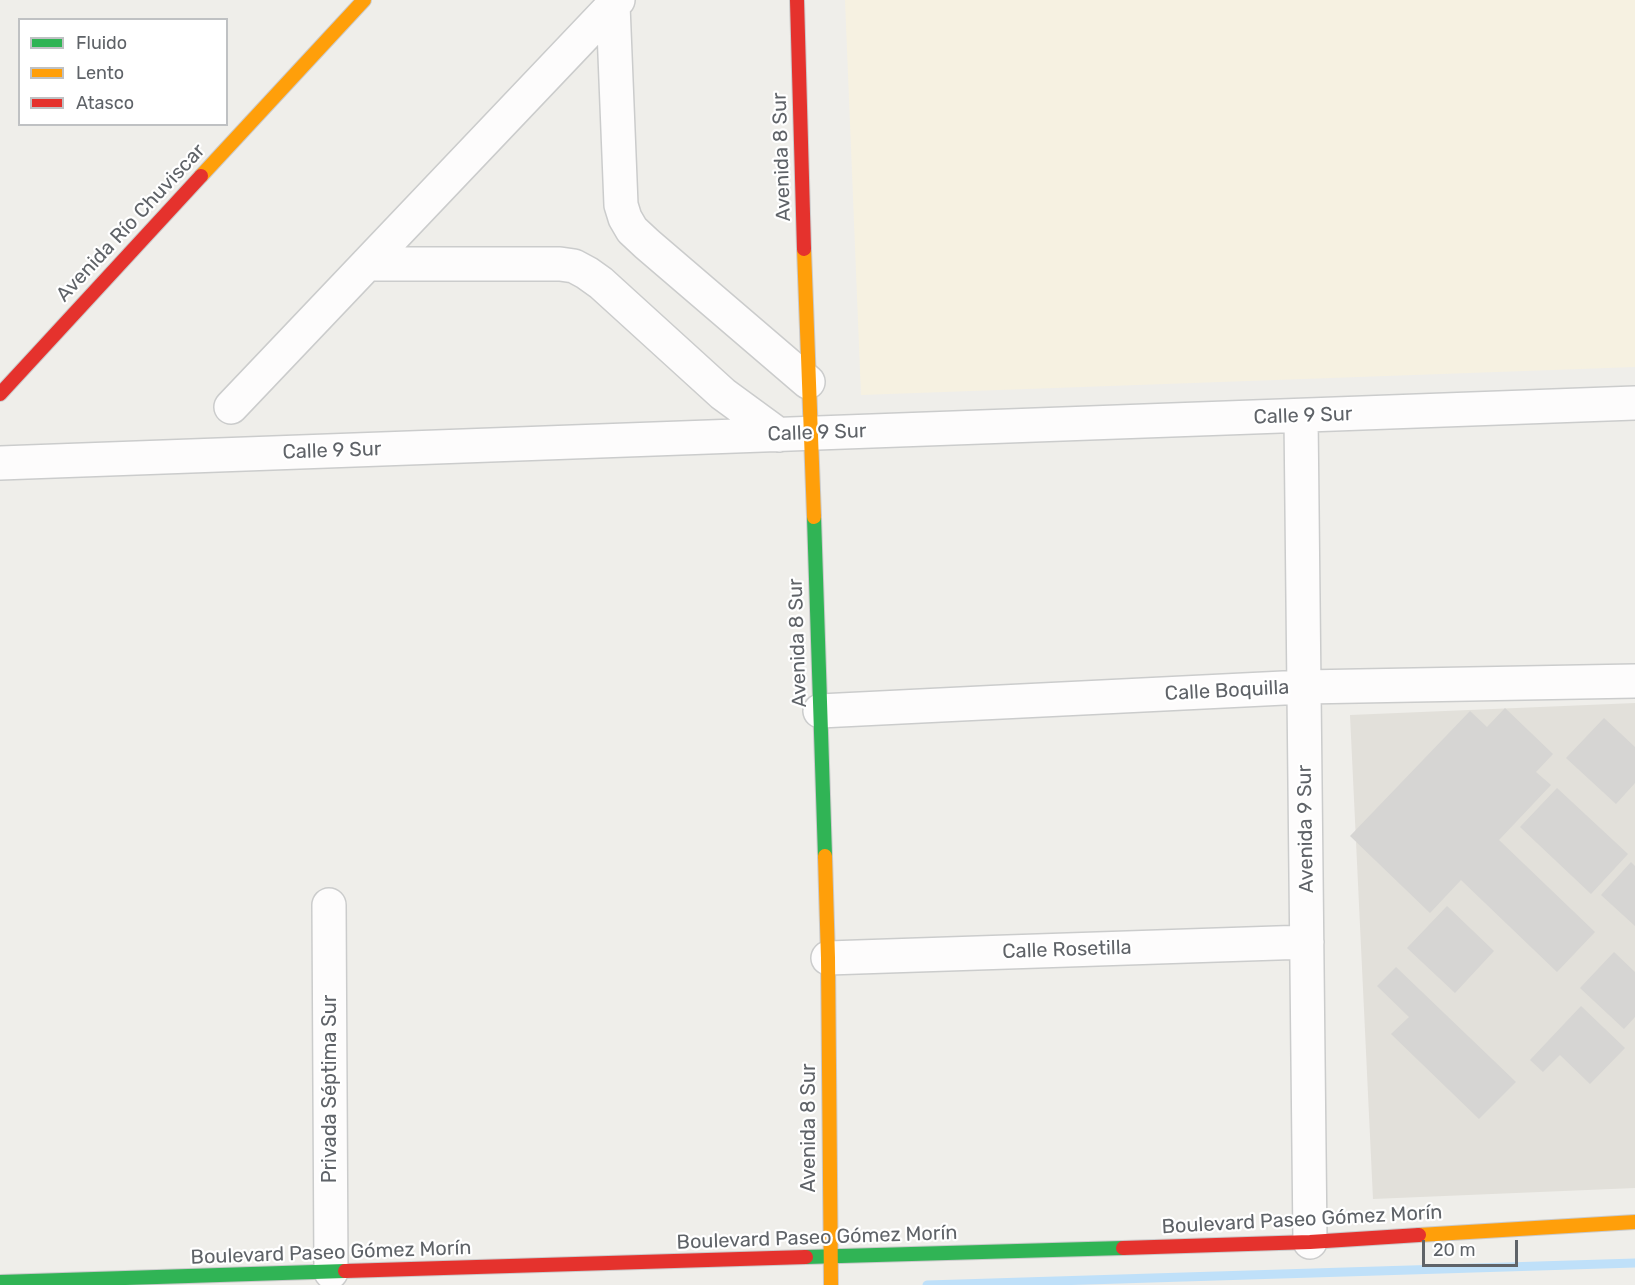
<!DOCTYPE html>
<meta charset="utf-8">
<style>
body{margin:0}
#map{position:relative;width:1635px;height:1285px;overflow:hidden;background:#efeeea;font-family:Rubik,sans-serif}
canvas{display:block}
.legend{position:absolute;left:18px;top:18px;width:210px;height:108px;box-sizing:border-box;background:#fff;border:2px solid #bfc1c3;margin:0;padding:8px 10px;list-style:none;font-size:18px;color:#5f6368}
.legend li{display:flex;align-items:center;gap:12px;height:30px}
.legend b{width:30px;border:2px solid #bfc1c3}
.scale{position:absolute;left:1422px;top:1240px;width:96px;height:27px;box-sizing:border-box;border:3px solid #5f6368;border-top:0;padding-left:8px;font-size:18px;line-height:21px;white-space:nowrap;color:#5f6368;-webkit-text-stroke:4px #fff;paint-order:stroke}
</style>
<div id="map">
<canvas width="1635" height="1285"></canvas>
<ul class="legend">
<li><b style="height:8px;background:#30b455"></b>Fluido</li>
<li><b style="height:8px;background:#ff9f0a"></b>Lento</li>
<li><b style="height:8px;background:#e5322d"></b>Atasco</li>
</ul>
<div class="scale">20 m</div>
</div>
<script>
const context = document.querySelector('canvas').getContext('2d');
context.lineJoin = 'round';
function paint(path, color) {
  context.fillStyle = color;
  context.fill(path, 'evenodd');
}
function poly(rows) {
  const path = new Path2D();
  for (const r of rows) {
    path.moveTo(r[0], r[1]);
    for (let i = 2; i < r.length; i += 2) path.lineTo(r[i], r[i + 1]);
  }
  return path;
}
function trace(path, color, width, dash) {
  context.strokeStyle = color;
  context.lineWidth = width;
  context.lineCap = dash ? 'butt' : 'round';
  context.setLineDash(dash || []);
  context.stroke(path);
}
function write(font, color, halo, rows, align = 'center') {
  context.font = font + ' Rubik,sans-serif';
  context.lineWidth = 4.5;
  context.setLineDash([]);
  context.textBaseline = 'middle';
  context.strokeStyle = halo;
  context.fillStyle = color;
  for (const [text, x, y, turn = 0] of rows) {
    context.save();
    context.translate(x, y);
    context.rotate((+turn || 0) * Math.PI / 180);
    context.textAlign = isNaN(turn) ? turn : align;
    if (halo) context.strokeText(text, 0, 0);
    context.fillText(text, 0, 0);
    context.restore();
  }
}
const education = poly([
 [1635,703,1635,1188,1373,1199,1350,715]
]);
const sand = poly([
 [845,0,1635,0,1635,367,861,395]
]);
const stream = poly([
 [927,1285,1635,1263]
]);
const building = poly([
 [1505,708,1553,754,1536,772,1551,785,1499,840,1595,932,1557,972,1461,880,1430,913,1350,836,1470,711,1487,727],
 [1604,718,1635,747,1635,783,1616,804,1566,758],
 [1557,788,1628,854,1591,894,1520,827],
 [1631,862,1635,866,1635,926,1601,895],
 [1447,906,1494,951,1455,993,1407,948],
 [1614,952,1635,972,1635,1017,1624,1029,1580,988],
 [1396,967,1516,1082,1479,1119,1391,1034,1409,1017,1377,986],
 [1581,1006,1625,1048,1590,1084,1560,1055,1543,1072,1530,1060]
]);
const street = poly([
 [613,5,621,205,625,218,632,230,647,244,808,382],
 [367,264,560,264,574,266,587,273,601,283,723,394,779,435],
 [231,407,618,0],
 [1301,416,1310,1242],
 [0,463,1635,403],
 [820,711,1304,687,1635,681],
 [329,905,331,1272],
 [828,958,1307,942]
]);
const fast = poly([
 [814,517,825,856],
 [806,1257,1123,1248],
 [0,1282,345,1271]
]);
const slow = poly([
 [201,176,364,0],
 [804,249,814,517],
 [825,856,828,958,831,1285],
 [1419,1235,1635,1222]
]);
const jam = poly([
 [797,0,804,249],
 [0,394,201,176],
 [1123,1248,1310,1242,1419,1235],
 [345,1271,806,1257]
]);
const streetNames = [
 ["Avenida 8 Sur",782,157,-92],
 ["Avenida Río Chuviscar",131,223,-47],
 ["Calle 9 Sur",1303,416,-2],
 ["Calle 9 Sur",817,433,-2],
 ["Calle 9 Sur",332,451,-2],
 ["Avenida 8 Sur",798,643,-92],
 ["Calle Boquilla",1227,691,-3],
 ["Avenida 9 Sur",1306,829,-91],
 ["Calle Rosetilla",1067,950,-2],
 ["Privada Séptima Sur",330,1089,-90],
 ["Avenida 8 Sur",809,1128,-90],
 ["Boulevard Paseo Gómez Morín",1302,1220,-3],
 ["Boulevard Paseo Gómez Morín",817,1238,-2],
 ["Boulevard Paseo Gómez Morín",331,1253,-2]
];
paint(education, '#e2e0da');
paint(sand, '#f6f1e1');
trace(stream, '#bfe0f9', 9);
paint(building, '#d6d5d3');
trace(street, '#cbcccc', 36);
trace(fast, '#cacacb', 16);
trace(slow, '#cacacb', 16);
trace(jam, '#cacacb', 16);
trace(street, '#fdfcfc', 33);
trace(fast, '#30b455', 14);
trace(slow, '#ff9f0a', 14);
trace(jam, '#e5322d', 14);
write('20px', '#5f6368', '#fff', streetNames);
</script>
